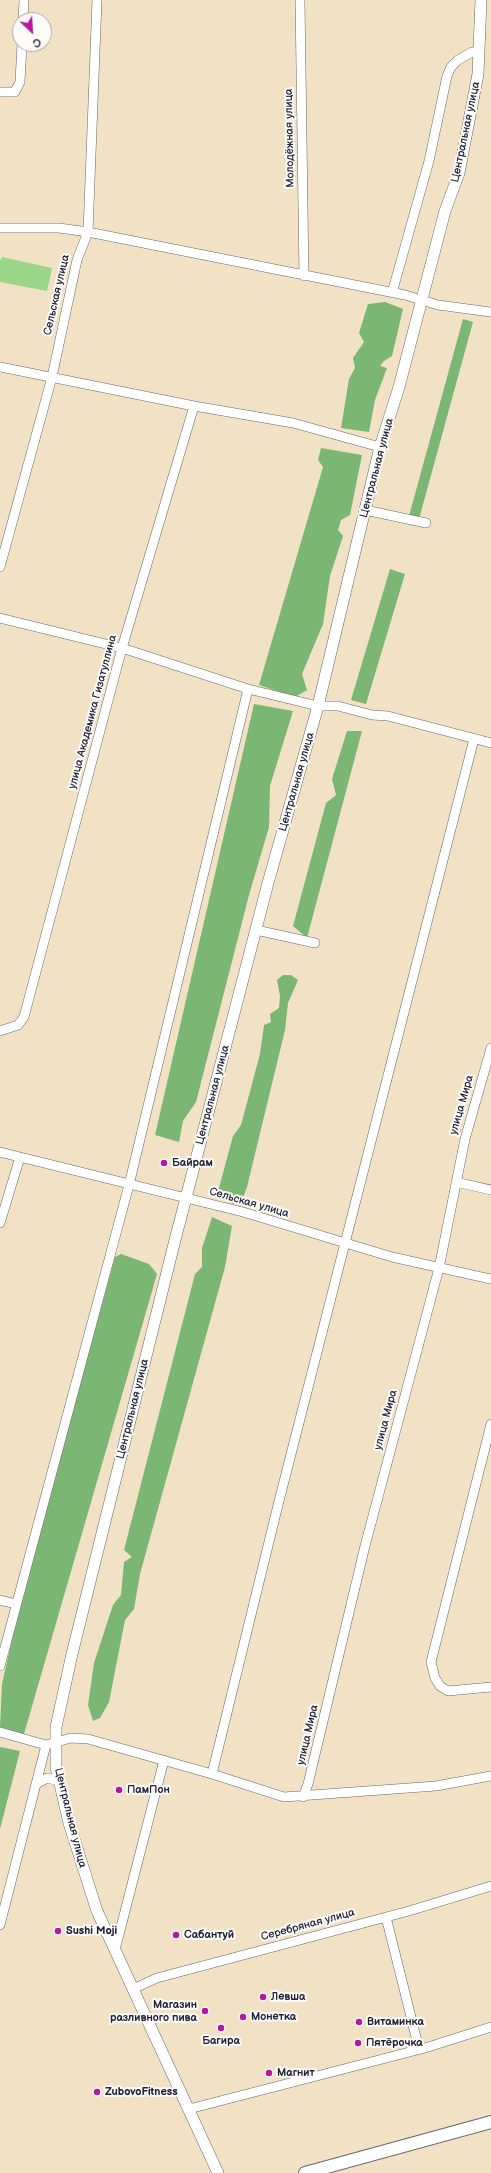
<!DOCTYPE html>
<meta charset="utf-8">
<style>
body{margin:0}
#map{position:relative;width:491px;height:2173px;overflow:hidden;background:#f1e2c5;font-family:"Balsamiq Sans",sans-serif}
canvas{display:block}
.north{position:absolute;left:12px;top:12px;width:40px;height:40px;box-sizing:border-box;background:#fdfcf7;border:1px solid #a5a5ac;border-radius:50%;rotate:155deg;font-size:11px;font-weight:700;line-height:16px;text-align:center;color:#22223b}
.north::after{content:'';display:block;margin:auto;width:14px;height:18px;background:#b5179e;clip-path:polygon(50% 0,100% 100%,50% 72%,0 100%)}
</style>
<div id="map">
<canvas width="491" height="2173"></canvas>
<div class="north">С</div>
</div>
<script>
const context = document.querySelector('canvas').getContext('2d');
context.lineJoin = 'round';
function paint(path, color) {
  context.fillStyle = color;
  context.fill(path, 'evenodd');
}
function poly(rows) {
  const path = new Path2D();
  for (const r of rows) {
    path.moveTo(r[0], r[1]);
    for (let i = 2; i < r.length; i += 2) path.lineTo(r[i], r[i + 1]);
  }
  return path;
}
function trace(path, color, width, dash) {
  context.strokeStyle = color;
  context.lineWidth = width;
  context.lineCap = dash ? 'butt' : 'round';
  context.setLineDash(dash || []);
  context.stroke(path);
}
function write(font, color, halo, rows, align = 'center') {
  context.font = font + ' "Balsamiq Sans",sans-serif';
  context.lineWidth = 4;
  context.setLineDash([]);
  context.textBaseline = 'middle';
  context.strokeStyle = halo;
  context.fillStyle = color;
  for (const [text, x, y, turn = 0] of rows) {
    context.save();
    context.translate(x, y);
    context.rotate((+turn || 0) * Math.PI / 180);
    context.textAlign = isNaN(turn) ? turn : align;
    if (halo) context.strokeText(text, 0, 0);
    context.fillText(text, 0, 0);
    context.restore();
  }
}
const green = poly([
 [2,257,52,268,47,291,0,282,0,261]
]);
const forest = poly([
 [385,302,403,309,392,356,384,361,380,366,387,368,375,400,369,432,341,428,349,379,355,368,353,358,364,342,359,333,368,304],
 [463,319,473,322,419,519,409,516],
 [321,448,362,455,350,515,341,520,338,530,343,536,330,576,323,624,302,674,307,690,295,697,259,685,323,467,318,460],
 [390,569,405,574,366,704,351,700],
 [254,704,293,711,270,786,269,827,249,895,196,1102,183,1121,179,1142,155,1135],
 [347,731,362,731,307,938,293,926,326,803,336,795,332,779],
 [283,975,291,975,298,980,288,1003,285,1030,247,1187,242,1200,233,1204,219,1197,219,1188,233,1136,241,1125,260,1054,264,1025,271,1022,270,1014,279,1008,280,996,277,980],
 [212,1217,232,1226,225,1267,140,1574,134,1609,125,1620,109,1702,100,1718,93,1721,88,1705,94,1663,113,1605,121,1595,124,1562,132,1557,124,1550,195,1274,202,1267,202,1248],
 [121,1254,149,1264,157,1274,24,1734,0,1727,2,1684,21,1599,115,1257],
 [0,1747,20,1751,0,1829]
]);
const minor = poly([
 [300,0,304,276],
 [23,20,24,0],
 [0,92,15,92,20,82,22,44],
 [0,228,59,228,88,232,405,295,438,305,491,312],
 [392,293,429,161,447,76,451,67,458,60,472,52,479,52],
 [0,367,194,406,293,423,380,447],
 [365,510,426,523],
 [0,567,52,377,77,260,88,232,97,0],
 [0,618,122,648,248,689,318,706,338,706,372,715,388,716,491,743],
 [256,930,315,943],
 [0,1031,18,1025,24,1017,122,648,194,406],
 [0,1152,243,1212,392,1257,491,1279],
 [456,1182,491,1190],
 [0,1223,20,1157],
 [491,1424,431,1662,435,1678,440,1686,448,1691,491,1687],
 [0,1600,16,1604],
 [0,1666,129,1185,248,689],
 [0,1732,46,1745],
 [212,1774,278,1505,474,739],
 [36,1784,47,1778,60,1781],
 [303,1797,308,1784,365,1546,439,1268,465,1139,491,1048],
 [386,1917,419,2049],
 [0,1925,46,1745,71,1738,88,1739,212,1774,284,1797,436,1786,491,1776],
 [115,1950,164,1760],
 [133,1989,157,1978,409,1911,491,1886],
 [189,2109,425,2048,491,2027]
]);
const tertiary = poly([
 [218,2173,97,1911,69,1823,56,1767,56,1727,72,1654,175,1240,268,883,318,706,380,447,399,387,445,211,459,173,478,74,481,0]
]);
const secondary = poly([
 [305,2173,491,2122]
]);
const markers = [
 [164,1163,4,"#b5179e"],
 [119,1790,4,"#b5179e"],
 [58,1931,4,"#b5179e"],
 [176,1935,4,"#b5179e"],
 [263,1997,4,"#b5179e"],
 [205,2011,4,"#b5179e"],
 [243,2017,4,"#b5179e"],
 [359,2022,4,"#b5179e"],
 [221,2028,4,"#b5179e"],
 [358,2043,4,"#b5179e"],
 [269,2073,4,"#b5179e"],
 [97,2092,4,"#b5179e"]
];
const streetNames = [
 ["Центральная улица",466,132,-78],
 ["Молодёжная улица",290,138,-91],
 ["Сельская улица",57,295,-77],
 ["Центральная улица",377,468,-75],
 ["улица Академика Гизатуллина",93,712,-75],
 ["Центральная улица",297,782,-74],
 ["Центральная улица",213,1095,-75],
 ["улица Мира",462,1105,-74],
 ["Сельская улица",249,1203,16],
 ["Центральная улица",133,1409,-76],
 ["улица Мира",386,1420,-75],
 ["улица Мира",308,1735,-77],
 ["Центральная улица",70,1818,76],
 ["Серебряная улица",308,1925,-15]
];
const poiNames = [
 ["Байрам",172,1163],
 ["ПамПон",127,1790],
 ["Sushi Moji",66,1931],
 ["Сабантуй",184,1935],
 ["Левша",271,1997],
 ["Магазин",197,2005,"right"],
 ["разливного пива",197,2018,"right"],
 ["Монетка",251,2017],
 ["Витаминка",367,2022],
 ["Багира",221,2041,"center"],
 ["Пятёрочка",366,2043],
 ["Магнит",277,2073],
 ["ZubovoFitness",105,2092]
];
paint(green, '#9ad589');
paint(forest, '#7bb675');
trace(minor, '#6a656b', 10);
trace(tertiary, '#6a656b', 12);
trace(secondary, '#6a656b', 14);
trace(minor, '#fff', 9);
trace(tertiary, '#fff', 11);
trace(secondary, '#fff', 12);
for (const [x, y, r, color] of markers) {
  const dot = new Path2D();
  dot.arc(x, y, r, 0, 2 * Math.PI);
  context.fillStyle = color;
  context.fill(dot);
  trace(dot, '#fdfcf7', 1.5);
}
write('11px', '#22223b', '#fdfcf7', streetNames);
write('bold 11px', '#22223b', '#fdfcf7', poiNames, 'left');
</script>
